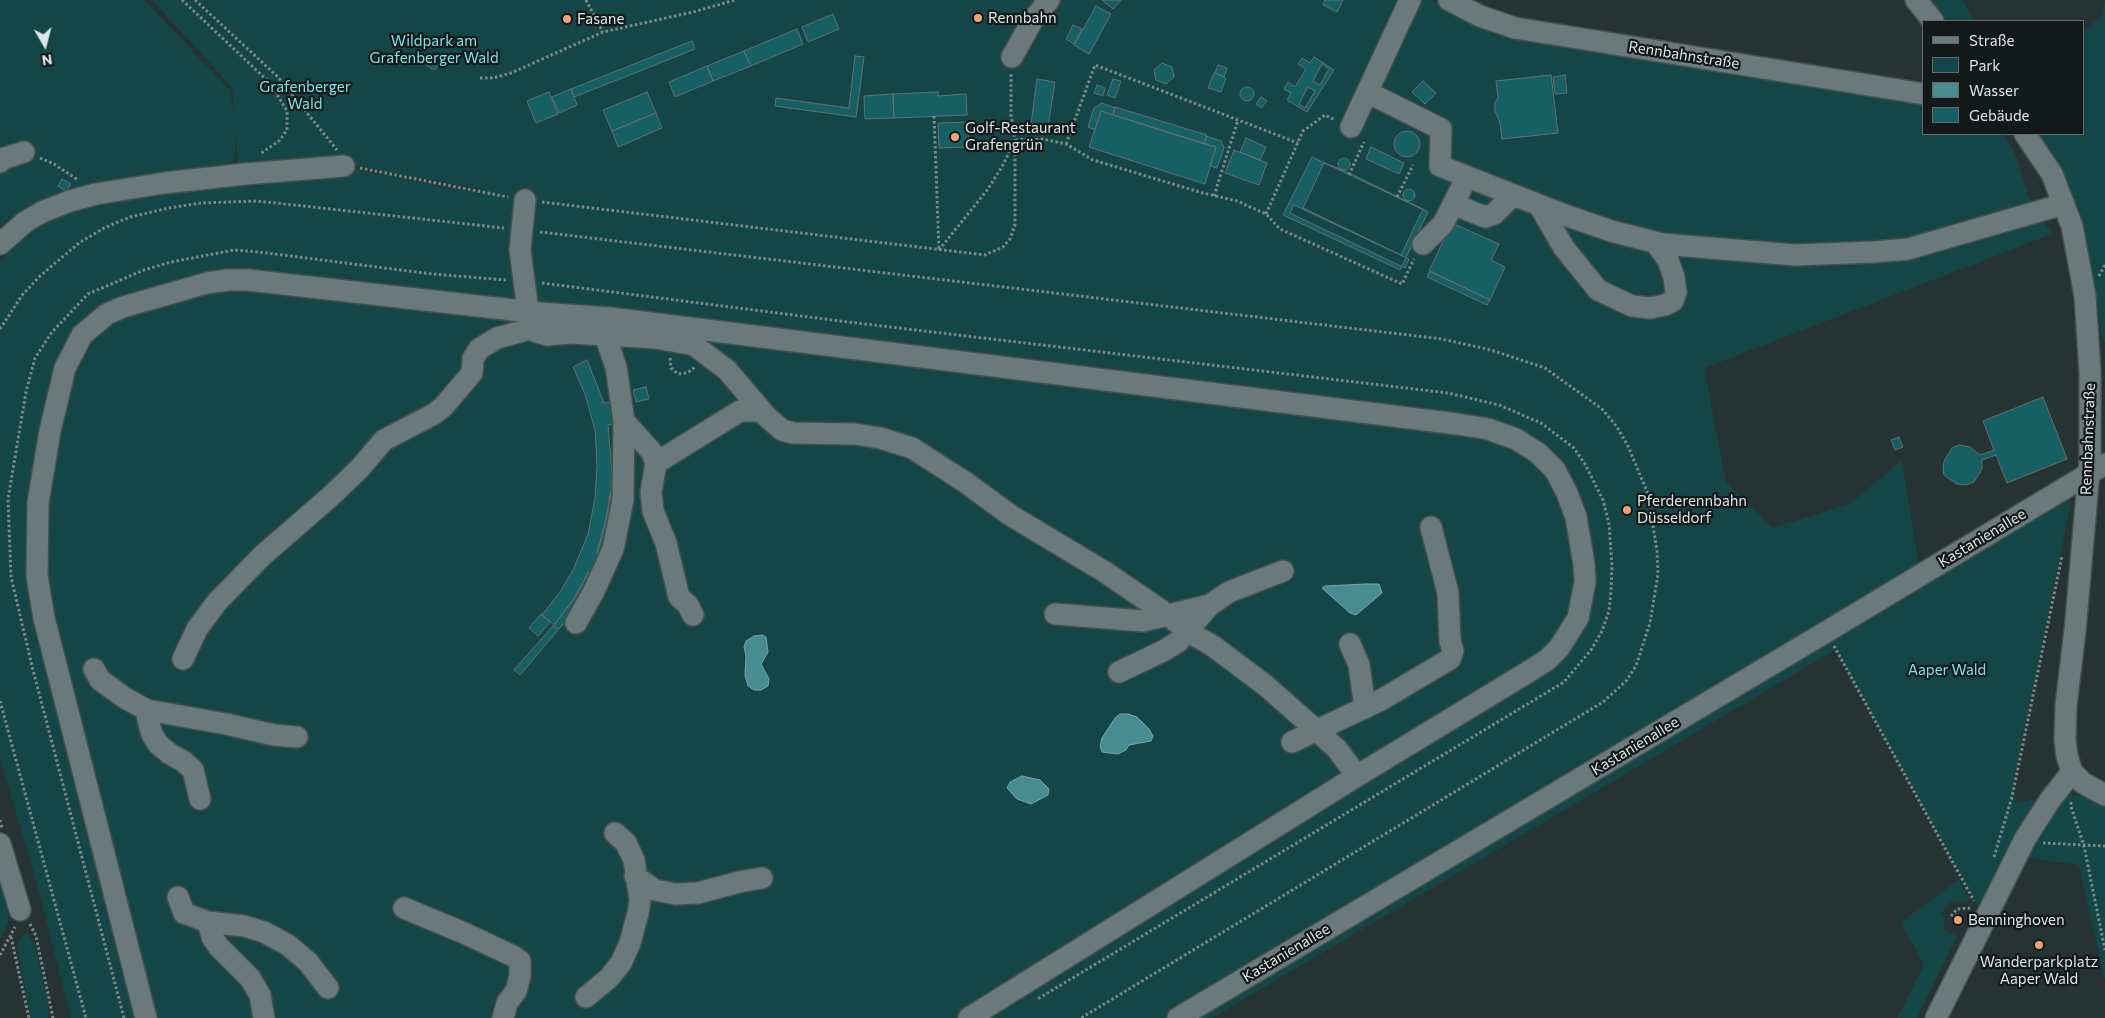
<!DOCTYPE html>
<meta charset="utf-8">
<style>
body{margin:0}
#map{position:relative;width:2105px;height:1018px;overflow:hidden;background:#253333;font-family:Commissioner,sans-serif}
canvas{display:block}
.legend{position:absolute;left:1922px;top:20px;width:162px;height:115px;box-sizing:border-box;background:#131919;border:1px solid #646b6b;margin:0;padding:6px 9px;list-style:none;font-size:15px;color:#dde5e6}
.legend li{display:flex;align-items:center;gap:10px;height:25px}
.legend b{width:25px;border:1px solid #646b6b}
.north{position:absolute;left:20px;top:20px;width:50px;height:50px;-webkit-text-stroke:4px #131919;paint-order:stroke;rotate:172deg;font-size:14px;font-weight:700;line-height:20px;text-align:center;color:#dde5e6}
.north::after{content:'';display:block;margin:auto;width:18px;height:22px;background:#dde5e6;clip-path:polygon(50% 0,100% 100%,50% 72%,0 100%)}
</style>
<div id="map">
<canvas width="2105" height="1018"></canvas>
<ul class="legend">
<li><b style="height:6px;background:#6a797a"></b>Straße</li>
<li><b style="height:14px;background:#144648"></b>Park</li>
<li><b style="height:14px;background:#488c90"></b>Wasser</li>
<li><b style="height:14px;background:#166064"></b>Gebäude</li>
</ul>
<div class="north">N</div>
</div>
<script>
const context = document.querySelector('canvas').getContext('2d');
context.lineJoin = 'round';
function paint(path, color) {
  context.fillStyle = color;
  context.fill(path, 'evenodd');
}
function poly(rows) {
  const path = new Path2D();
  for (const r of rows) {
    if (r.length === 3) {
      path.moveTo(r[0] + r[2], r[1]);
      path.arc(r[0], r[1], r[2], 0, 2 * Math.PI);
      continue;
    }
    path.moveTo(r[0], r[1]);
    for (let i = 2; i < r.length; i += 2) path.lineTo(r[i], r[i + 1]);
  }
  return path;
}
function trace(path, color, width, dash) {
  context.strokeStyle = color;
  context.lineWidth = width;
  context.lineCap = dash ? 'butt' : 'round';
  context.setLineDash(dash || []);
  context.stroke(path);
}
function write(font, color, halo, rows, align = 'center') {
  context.font = font + ' Commissioner,sans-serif';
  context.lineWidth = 4.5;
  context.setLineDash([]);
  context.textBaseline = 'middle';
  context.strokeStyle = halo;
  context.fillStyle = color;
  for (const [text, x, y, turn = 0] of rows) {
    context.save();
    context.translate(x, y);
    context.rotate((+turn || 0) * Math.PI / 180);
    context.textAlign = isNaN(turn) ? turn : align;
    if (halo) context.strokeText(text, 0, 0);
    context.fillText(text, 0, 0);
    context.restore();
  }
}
const green = poly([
 [0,0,144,0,229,89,234,112,232,87,152,0,1433,0,1463,19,1502,33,1924,105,1924,134,2002,134,2014,151,2029,198,2052,234,1704,368,1726,482,1772,528,1850,504,1902,460,1919,568,1821,626,1835,650,1212,1018,71,1018,39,891,0,757,0,263,18,239,62,212,131,197,343,167,478,192,483,189,343,164,239,169,236,137,234,160,195,176,63,194,0,225],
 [1928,0,1963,0,1973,21,1945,21],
 [2105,0,2105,343,2103,342,2089,253,2067,182,2048,148,2037,134,2084,134,2084,33,2102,15],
 [2062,498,2071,503,2014,780,2015,804,2050,796,2090,796,2105,802,2105,981,2079,865,2024,857,1998,909,1978,907,1830,639],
 [0,863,8,893,8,924,0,938],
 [1959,880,1970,902,1952,901,1945,906,1941,915,1945,919,1943,930,1957,936,1917,1018,1897,1018,1924,965,1901,922],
 [26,931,35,944,48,1003,48,1018,31,1018,30,1015,17,945]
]);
const water = poly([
 [1366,584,1379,584,1382,593,1356,615,1350,613,1322,588,1325,586,1366,584],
 [762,635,766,637,768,652,761,664,769,679,768,686,761,690,754,690,748,686,745,675,746,656,744,647,746,641,754,636,762,635],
 [1120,714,1128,714,1137,717,1149,729,1153,736,1151,741,1129,745,1126,750,1118,754,1102,752,1100,746,1102,738,1115,718,1120,714],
 [1022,776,1040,780,1049,789,1048,795,1031,804,1017,799,1007,788,1010,782,1022,776]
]);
const building = poly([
 [1102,0,1121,0,1113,9,1102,0],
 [1325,0,1343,0,1337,12,1323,5,1325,0],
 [1096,6,1111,14,1089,54,1074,45,1096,6],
 [833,14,839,29,808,42,802,27,833,14],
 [1073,25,1082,29,1074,44,1066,39,1073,25],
 [797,29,803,44,751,66,744,51,797,29],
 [692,41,695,49,574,97,571,89,692,41],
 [744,51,751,66,713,81,707,66,744,51],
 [855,56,864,57,856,117,775,106,776,98,849,108,855,56],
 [1314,57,1334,70,1307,112,1287,100,1291,93,1284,89,1288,82,1295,87,1306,69,1298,64,1302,58,1310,63,1314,57],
 [430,58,439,63,435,70,426,65,430,58],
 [1162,63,1172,67,1174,77,1166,84,1156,80,1154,70,1162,63],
 [1322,64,1329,69,1320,85,1313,81,1322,64],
 [1218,65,1227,68,1224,77,1215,73,1218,65],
 [707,66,713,81,675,97,669,82,707,66],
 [1214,73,1226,78,1221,92,1208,88,1214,73],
 [1551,75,1558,133,1502,139,1500,123,1495,111,1495,102,1498,98,1496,81,1551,75],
 [1565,75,1567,93,1555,94,1553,77,1565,75],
 [1037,79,1055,82,1048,127,1031,124,1037,79],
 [1113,79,1121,81,1115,98,1107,95,1113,79],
 [1423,81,1436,93,1425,104,1412,92,1423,81],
 [1097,85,1105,88,1103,96,1094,93,1097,85],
 [1247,94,7],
 [1308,87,1315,91,1305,108,1299,104,1308,87],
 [571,89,577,105,559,113,552,97,571,89],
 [549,92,558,114,536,123,527,101,549,92],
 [647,92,656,113,612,131,603,110,647,92],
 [938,92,938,96,966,94,967,115,894,118,893,94,938,92],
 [893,94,894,118,865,119,864,96,893,94],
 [1261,97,1267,101,1261,108,1256,104,1261,97],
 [1102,103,1115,108,1113,115,1101,111,1095,130,1088,127,1094,108,1102,103],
 [1115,107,1207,135,1204,144,1113,115,1115,107],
 [1101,111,1216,147,1205,184,1089,147,1101,111],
 [656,113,662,128,618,147,612,131,656,113],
 [968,122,969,147,939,148,938,123,968,122],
 [1407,144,13],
 [1206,136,1221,141,1223,145,1224,148,1217,168,1210,166,1216,147,1204,144,1206,136],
 [1246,138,1266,147,1260,160,1240,152,1246,138],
 [1371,147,1404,163,1399,174,1366,159,1371,147],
 [1234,150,1267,163,1259,185,1225,173,1234,150],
 [1312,157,1428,212,1400,270,1283,215,1312,157],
 [1344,164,6],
 [1324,163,1343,170,1423,209,1401,255,1303,208,1324,163],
 [62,179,71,184,66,191,58,186,62,179],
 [1409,195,6],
 [1294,205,1409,259,1405,268,1290,213,1294,205],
 [1452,223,1499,244,1491,260,1505,267,1490,300,1429,271,1452,223],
 [1430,271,1490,300,1487,305,1427,277,1430,271],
 [587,360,604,403,611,402,616,423,608,425,612,472,610,504,597,553,604,556,595,576,588,573,575,597,554,625,542,615,560,592,574,568,588,534,595,498,597,465,595,430,585,394,573,367,587,360],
 [646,387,649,399,636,402,633,390,646,387],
 [2043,397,2067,459,2007,483,1996,455,1982,460,1982,469,1974,482,1966,485,1957,484,1944,475,1943,470,1944,461,1952,448,1959,445,1970,447,1980,455,1994,450,1983,421,2043,397],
 [1899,437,1903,447,1895,450,1891,440,1899,437],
 [610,493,618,494,604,556,597,553,606,522,610,493],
 [588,573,595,576,571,615,559,629,554,625,575,597,588,573],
 [541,614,550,622,538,636,529,628,541,614],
 [553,626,558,630,520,675,514,670,553,626],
 [1956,914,1963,918,1959,925,1952,921,1956,914]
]);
const path = poly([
 [182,0,270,83,287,111,287,130,279,141,260,154],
 [195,0,278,77,337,150],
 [586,0,603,32],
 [480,78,493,78,511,73,603,32,693,12,735,0],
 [934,116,939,250],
 [1066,144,1095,65,1298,143],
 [40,158,54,164,78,180],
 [360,168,508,197],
 [1349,175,1364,142],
 [1214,196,1238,120],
 [1397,197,1413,165],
 [542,202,985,255,1003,247,1010,239,1015,225,1015,140,1011,115,1011,74],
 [1266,214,1303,131,1325,115,1335,120],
 [540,232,1442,339,1491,350,1545,368,1602,409,1617,427,1628,446,1648,494,1657,551,1658,574,1650,623,1636,666,1626,681,1603,702,1081,1018],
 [939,250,988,189,1003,165,1015,140,1043,139,1066,144,1093,160,1203,193,1237,201,1266,214,1280,229,1402,284,1414,259],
 [2099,276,2105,265],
 [542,283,848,322,1448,393,1499,405,1541,423,1574,448,1585,464,1603,500,1609,524,1612,566,1611,591,1609,611,1602,631,1591,650,1564,682,1036,1000],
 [0,329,23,294,41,275,79,243,104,228,130,217,169,208,201,203,257,201,504,228],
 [670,358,671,368,678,374,687,373,695,367],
 [1834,646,1974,901],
 [0,701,86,1018],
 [2071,802,2071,807,2084,846,2105,950],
 [0,820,2,828],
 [2043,843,2105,846],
 [1994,857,2012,797,2062,556],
 [1951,916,1957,909,1972,908],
 [30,924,36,936,53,1018],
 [11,937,29,1018],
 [0,955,15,927],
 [124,1018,33,670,11,577,8,499,26,392,35,358,52,332,88,294,144,270,171,262,234,250,259,252,432,274,506,280]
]);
const minor = poly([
 [1449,0,1480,16,1515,28,1924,94],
 [1916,0,1933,21],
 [1012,57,1032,21,1049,0],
 [1367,92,1441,129,1440,166,1562,214,1611,231,1662,244,1795,255,1874,252,1908,249,2064,204],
 [1351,127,1410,0],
 [2025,134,2052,174,2072,226,2085,296,2090,372,2090,460,2075,631,2066,705,2065,740,2067,756,2072,772,2083,783,2105,795],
 [0,162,2,159,24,152],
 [525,200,520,250,528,311,534,331,547,335,571,333,656,338,694,345,727,370,767,417,782,430,793,433,855,434,880,438,912,448,965,482,1010,515,1105,572,1168,615,1187,631,1213,646,1265,685,1316,730,1337,749,1357,776],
 [1453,204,1485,217,1494,214,1510,198,1519,197],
 [1539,205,1564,248,1598,290,1632,306,1650,308,1665,305,1673,301,1676,292,1674,277,1668,260,1655,242],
 [0,244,25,222,42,212,70,201,96,194,164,183,245,174,344,166],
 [1423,244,1443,224,1467,177],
 [624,421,651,451,656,463,651,492,653,511,666,543,679,597,688,605,693,615],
 [656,463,740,411,762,411],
 [1210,605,1229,592,1283,571],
 [1055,614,1143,621,1210,605,1178,642,1163,651,1119,672],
 [576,623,594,591,613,549,623,500,624,421,616,367,605,335],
 [1350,644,1359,665,1365,708],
 [183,659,197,629,217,602,263,555,331,496,360,468,384,440,434,414,443,407,472,373,473,359,479,349,497,338,523,331,532,324],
 [94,669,100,680,125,698,147,710,226,724,274,735,297,737],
 [147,710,148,720,152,734,158,744,170,754,183,761,193,770,200,799],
 [1292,742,1381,700,1450,659,1453,651,1450,641,1448,593,1431,527],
 [0,844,20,910],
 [635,876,655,890,675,894,698,893,739,882,762,878],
 [178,897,184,913,208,922,244,926,264,932,288,945,308,962,328,988],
 [404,908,464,933,513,956,520,961,520,976,516,991,507,1003,503,1018],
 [208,922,212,937,219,947,250,978,260,995,264,1018],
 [586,997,609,978,621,963,630,943,638,913,640,900,634,860,626,843,615,833],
 [146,1018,44,618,37,576,38,503,50,431,65,368,82,335,107,314,123,307,207,283,228,280,248,280,540,313,610,318,1457,424,1488,429,1516,439,1538,453,1555,470,1567,493,1576,517,1584,564,1585,582,1578,618,1559,648,1547,660,1528,672,1357,776,969,1018],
 [1178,1018,1826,632,2105,464],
 [1936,1018,2025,839,2050,800,2072,772]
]);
const markers = [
 [978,18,5,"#efa377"],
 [567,19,5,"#efa377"],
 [955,137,5,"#efa377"],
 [1627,510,5,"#efa377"],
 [1958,920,5,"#efa377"],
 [2039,945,5,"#efa377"]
];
const poiNames = [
 ["Rennbahn",988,18],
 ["Fasane",577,19],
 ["Golf-Restaurant",965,128],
 ["Grafengrün",965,145],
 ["Pferderennbahn",1637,501],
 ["Düsseldorf",1637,518],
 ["Benninghoven",1968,920],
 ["Wanderparkplatz",2039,962,"center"],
 ["Aaper Wald",2039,979,"center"]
];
const parkNames = [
 ["Wildpark am",434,41],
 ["Grafenberger Wald",434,58],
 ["Grafenberger",305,87],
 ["Wald",305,104],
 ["Aaper Wald",1947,670]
];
const streetNames = [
 ["Rennbahnstraße",1684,55,9],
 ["Rennbahnstraße",2088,439,-88],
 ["Kastanienallee",1982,538,-31],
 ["Kastanienallee",1635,746,-31],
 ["Kastanienallee",1286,953,-31]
];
paint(green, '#144648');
paint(water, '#488c90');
trace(water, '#75a7aa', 1);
paint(building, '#166064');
trace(building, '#627071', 1);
trace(minor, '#444f50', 24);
trace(path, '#7d8889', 3, [2.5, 2.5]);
trace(minor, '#6a797a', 21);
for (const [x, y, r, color] of markers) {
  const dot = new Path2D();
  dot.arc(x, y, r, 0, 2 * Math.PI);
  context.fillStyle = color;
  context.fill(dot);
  trace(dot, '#131919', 2);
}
write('15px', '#dde5e6', '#131919', poiNames, 'left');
write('15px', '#79e3e9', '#131919', parkNames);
write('15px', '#dde5e6', '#131919', streetNames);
</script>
